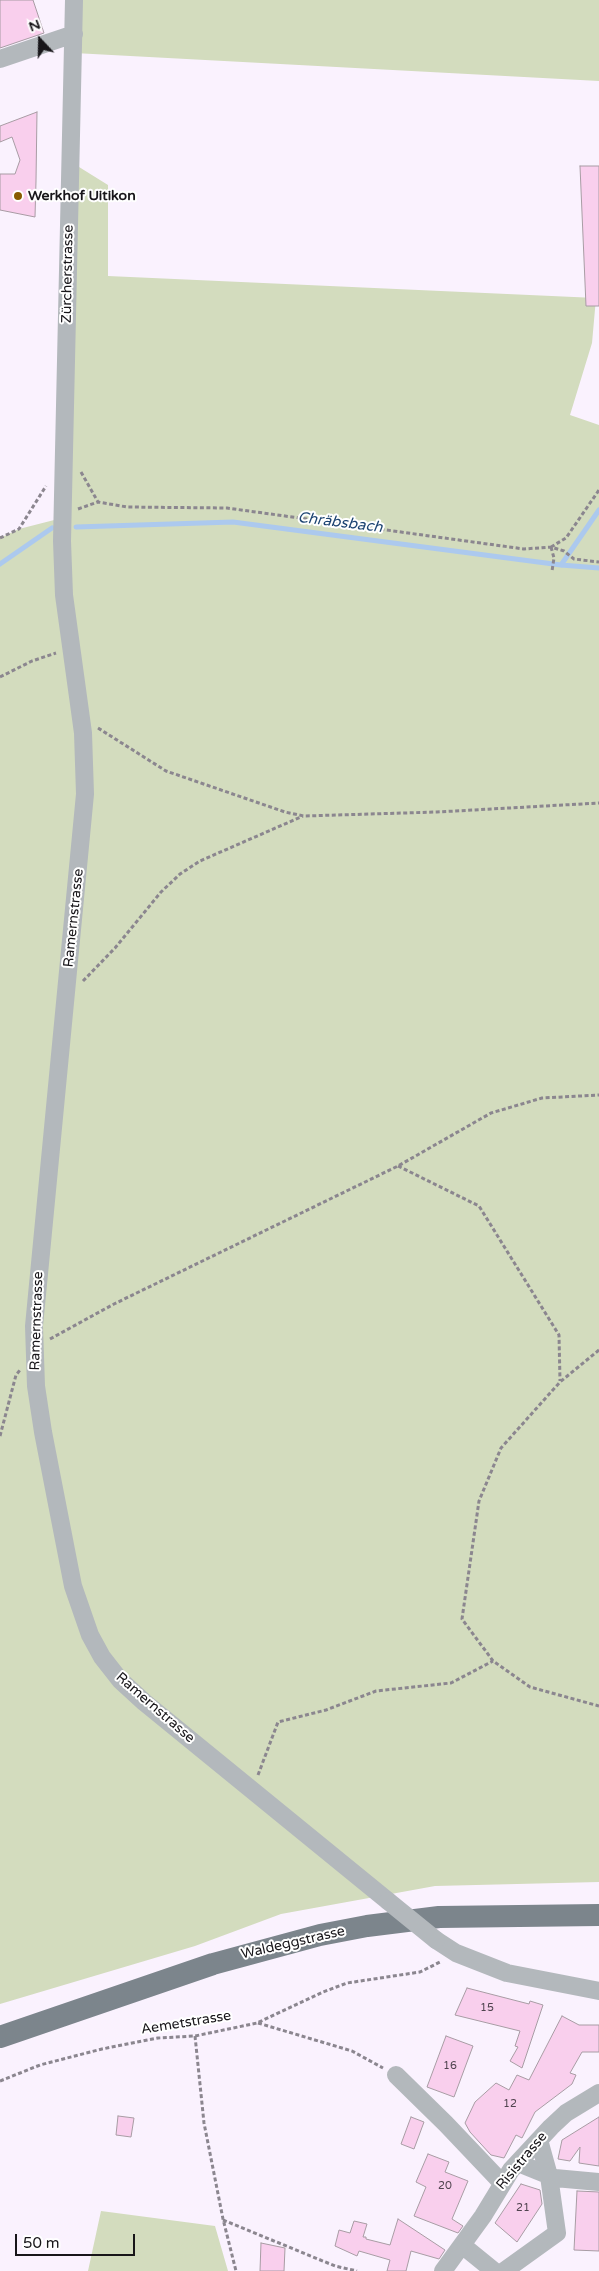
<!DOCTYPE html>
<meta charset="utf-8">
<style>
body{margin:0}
#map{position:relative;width:599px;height:2271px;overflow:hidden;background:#faf2fe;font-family:"Varela Round",sans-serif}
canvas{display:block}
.north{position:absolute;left:15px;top:15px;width:50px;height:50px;-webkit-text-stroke:4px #fff;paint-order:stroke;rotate:339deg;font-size:14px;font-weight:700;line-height:20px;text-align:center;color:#18161a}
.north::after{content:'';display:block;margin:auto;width:18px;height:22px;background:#18161a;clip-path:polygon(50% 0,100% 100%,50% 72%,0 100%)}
.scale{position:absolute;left:15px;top:2234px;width:120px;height:22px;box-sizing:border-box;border:2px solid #18161a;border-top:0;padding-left:6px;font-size:15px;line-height:18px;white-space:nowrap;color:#18161a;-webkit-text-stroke:4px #fff;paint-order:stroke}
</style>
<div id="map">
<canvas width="599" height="2271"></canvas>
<div class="north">N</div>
<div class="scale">50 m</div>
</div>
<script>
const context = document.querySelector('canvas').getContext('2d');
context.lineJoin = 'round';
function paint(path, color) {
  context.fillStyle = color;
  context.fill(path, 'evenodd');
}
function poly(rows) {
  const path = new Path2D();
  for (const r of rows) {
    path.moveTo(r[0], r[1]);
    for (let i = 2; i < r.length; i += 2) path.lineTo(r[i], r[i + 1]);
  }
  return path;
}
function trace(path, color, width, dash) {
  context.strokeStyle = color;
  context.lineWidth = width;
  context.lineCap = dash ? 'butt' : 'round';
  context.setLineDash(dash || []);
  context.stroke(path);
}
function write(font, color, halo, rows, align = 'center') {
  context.font = font + ' "Varela Round",sans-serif';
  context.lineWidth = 4;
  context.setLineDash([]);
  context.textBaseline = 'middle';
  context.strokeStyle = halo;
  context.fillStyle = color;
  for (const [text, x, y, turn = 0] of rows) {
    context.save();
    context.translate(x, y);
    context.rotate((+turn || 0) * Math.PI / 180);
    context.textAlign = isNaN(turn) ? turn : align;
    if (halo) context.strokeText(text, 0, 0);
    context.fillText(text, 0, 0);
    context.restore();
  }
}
const green = poly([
 [74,0,599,0,599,81,74,53],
 [71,162,108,185,108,276,596,298,592,343,570,415,599,425,599,1882,435,1886,281,1914,195,1946,0,2004,0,538,19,529,62,518],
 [101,2211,215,2226,228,2271,88,2271]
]);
const stream = poly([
 [76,527,233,522,561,565,599,568],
 [0,564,52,528],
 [561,565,599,510]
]);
const building = poly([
 [0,0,33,0,44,33,0,48,0,0],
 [37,112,36,181,35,217,0,210,0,174,15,174,20,160,12,137,0,142,0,126,37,112],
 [580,166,599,166,599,306,586,306,580,166],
 [467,1988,529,2004,530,2001,543,2005,522,2068,510,2061,518,2047,515,2046,520,2031,455,2015,467,1988],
 [562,2016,579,2025,599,2025,599,2052,582,2052,570,2073,576,2075,572,2084,535,2112,522,2138,516,2135,504,2158,491,2155,470,2132,465,2123,475,2102,496,2083,509,2090,517,2075,529,2080,562,2016],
 [446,2036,473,2046,454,2097,427,2087,446,2036],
 [118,2116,134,2118,131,2137,116,2135,118,2116],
 [411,2117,424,2122,414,2149,401,2144,411,2117],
 [599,2117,599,2166,579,2163,580,2147,570,2161,558,2159,562,2140,599,2117],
 [428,2154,449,2162,445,2172,468,2181,452,2219,463,2226,458,2233,414,2216,426,2187,416,2182,428,2154],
 [521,2184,540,2190,542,2204,517,2242,495,2223,521,2184],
 [577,2191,599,2192,599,2251,574,2250,577,2191],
 [398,2219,445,2250,439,2259,411,2251,406,2271,387,2271,390,2260,359,2251,357,2256,335,2246,339,2230,350,2233,354,2221,367,2224,363,2237,366,2237,366,2239,390,2245,398,2219],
 [261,2243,285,2248,284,2271,260,2271,261,2243]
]);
const path = poly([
 [81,472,98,502],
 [78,509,98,502,127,507,227,508,524,549,551,547,564,551,574,559,599,562],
 [0,538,19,529,46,486],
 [551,547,566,538,599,490],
 [551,547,554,558,552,571],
 [0,677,32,661,56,653],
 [98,728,166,771,285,812,304,816,437,812,599,803],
 [83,981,115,948,161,892,180,874,200,861,303,816],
 [398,1166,479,1206,559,1335,560,1381],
 [50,1339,114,1304,398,1166,491,1113,542,1098,599,1095],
 [599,1350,560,1382,501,1448,479,1501,462,1619,493,1661,530,1687,599,1706],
 [0,1436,16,1375,20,1370],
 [258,1775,278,1722,326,1710,376,1691,451,1683,493,1661],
 [258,2023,352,2051,383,2068],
 [195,2036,204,2123,223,2219,236,2271],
 [0,2081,40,2065,102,2049,158,2038,195,2036,257,2023,323,1992,347,1983,420,1972,440,1962],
 [223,2220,335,2266,357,2271]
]);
const minor = poly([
 [74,0,62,541,64,595,83,733,85,794,34,1326,36,1386,43,1432,73,1586,90,1635,102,1657,120,1680,144,1702,388,1901],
 [0,59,74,34],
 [436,1940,456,1953,507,1973,599,1991],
 [396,2075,446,2124,502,2183],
 [518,2163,555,2178,599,2182],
 [462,2245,494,2271],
 [443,2271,483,2216,511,2170,551,2127,566,2113,599,2093],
 [504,2271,557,2233,549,2176,539,2140]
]);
const major = poly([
 [0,2037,213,1964,320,1935,367,1926,439,1917,599,1915]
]);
const minorBridge = poly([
 [388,1901,436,1940]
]);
const markers = [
 [18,196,5,"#895a00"]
];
const numberNames = [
 ["15",487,2008],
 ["16",450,2066],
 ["12",510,2104],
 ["20",445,2186],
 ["21",523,2208]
];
const poiNames = [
 ["Werkhof Uitikon",28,196]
];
const streetNames = [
 ["Zürcherstrasse",68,274,-89],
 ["Ramernstrasse",74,918,-84],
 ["Ramernstrasse",37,1321,-88],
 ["Ramernstrasse",155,1708,41],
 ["Waldeggstrasse",293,1943,-13],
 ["Aemetstrasse",186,2023,-9],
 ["Risistrasse",522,2161,-50]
];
const waterNames = [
 ["Chräbsbach",340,523,7]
];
paint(green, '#d3dcbe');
trace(stream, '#acc9ee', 5);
paint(building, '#f9cfed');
trace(building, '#a89ca4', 1);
trace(path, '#8b868f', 3, [4, 2.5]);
trace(minor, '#b3b8bc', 18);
trace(major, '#7c858c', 22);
trace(minorBridge, '#b3b8bc', 18);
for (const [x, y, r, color] of markers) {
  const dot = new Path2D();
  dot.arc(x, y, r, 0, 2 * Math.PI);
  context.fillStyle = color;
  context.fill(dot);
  trace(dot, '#fff', 2);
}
write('11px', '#50444f', null, numberNames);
write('bold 14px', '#18161a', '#fff', poiNames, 'left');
write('14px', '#18161a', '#fff', streetNames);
write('italic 15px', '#1d4472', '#fff', waterNames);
</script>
